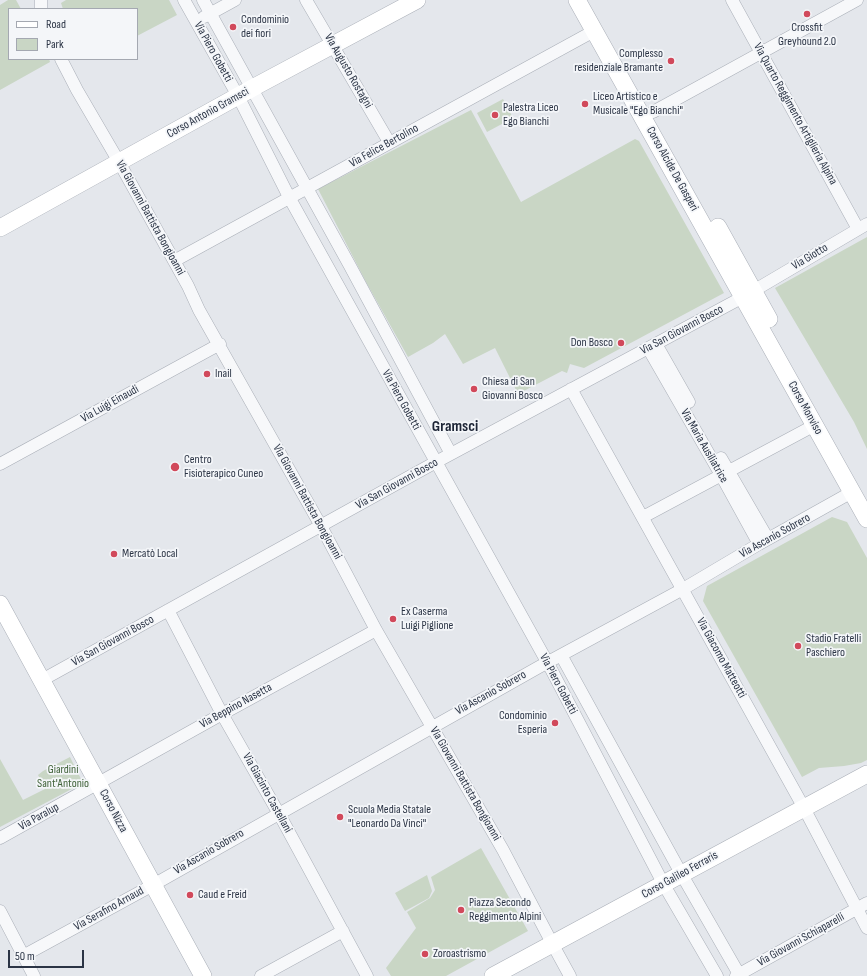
<!DOCTYPE html>
<meta charset="utf-8">
<style>
body{margin:0}
#map{position:relative;width:867px;height:976px;overflow:hidden;background:#e4e7ec;font-family:"Sofia Sans Condensed",sans-serif}
canvas{display:block}
.legend{position:absolute;left:8px;top:8px;width:130px;height:52px;box-sizing:border-box;background:#f4f6f9;border:1px solid #a4a8b1;margin:0;padding:5px 7px;list-style:none;font-size:12px;color:#2b3445}
.legend li{display:flex;align-items:center;gap:8px;height:20px}
.legend b{width:20px;border:1px solid #a4a8b1}
.scale{position:absolute;left:8px;top:950px;width:76px;height:18px;box-sizing:border-box;border:2px solid #2b3445;border-top:0;padding-left:5px;font-size:12px;line-height:14px;white-space:nowrap;color:#2b3445;-webkit-text-stroke:3px #f4f6f9;paint-order:stroke}
</style>
<div id="map">
<canvas width="867" height="976"></canvas>
<ul class="legend">
<li><b style="height:5px;background:#fff"></b>Road</li>
<li><b style="height:11px;background:#c9d6c5"></b>Park</li>
</ul>
<div class="scale">50 m</div>
</div>
<script>
const context = document.querySelector('canvas').getContext('2d');
context.lineJoin = 'round';
function paint(path, color) {
  context.fillStyle = color;
  context.fill(path, 'evenodd');
}
function poly(rows) {
  const path = new Path2D();
  for (const r of rows) {
    path.moveTo(r[0], r[1]);
    for (let i = 2; i < r.length; i += 2) path.lineTo(r[i], r[i + 1]);
  }
  return path;
}
function trace(path, color, width, dash) {
  context.strokeStyle = color;
  context.lineWidth = width;
  context.lineCap = dash ? 'butt' : 'round';
  context.setLineDash(dash || []);
  context.stroke(path);
}
function write(font, color, halo, rows, align = 'center') {
  context.font = font + ' "Sofia Sans Condensed",sans-serif';
  context.lineWidth = 3.5;
  context.setLineDash([]);
  context.textBaseline = 'middle';
  context.strokeStyle = halo;
  context.fillStyle = color;
  for (const [text, x, y, turn = 0] of rows) {
    context.save();
    context.translate(x, y);
    context.rotate((+turn || 0) * Math.PI / 180);
    context.textAlign = isNaN(turn) ? turn : align;
    if (halo) context.strokeText(text, 0, 0);
    context.fillText(text, 0, 0);
    context.restore();
  }
}
const green = poly([
 [8,0,16,0,21,9,9,9,9,59,49,59,50,62,0,90,0,5],
 [66,0,169,0,177,15,137,36,137,9,63,9,61,3],
 [503,99,513,118,487,132,477,113],
 [471,110,521,202,635,139,639,141,724,293,584,368,570,364,567,373,562,371,518,394,495,348,463,364,445,334,433,343,408,357,366,282,318,189],
 [867,237,867,449,854,422,775,288],
 [832,517,847,522,867,558,867,760,861,763,844,766,819,768,802,777,703,601,707,586],
 [70,757,83,783,0,827,0,759,23,800,45,789,38,775,43,771],
 [481,848,528,931,446,976,391,976,386,968,416,928,407,912,430,898,435,890,431,877],
 [427,875,432,891,429,898,405,911,395,893]
]);
const street = poly([
 [41,0,41,9],
 [184,0,238,96,289,197,551,669,664,885,717,976],
 [203,0,350,266,451,454],
 [306,0,389,142],
 [732,0,858,229],
 [204,17,235,0],
 [61,59,77,90,119,162,188,286,199,310,321,526,376,630,503,850,553,945,570,976],
 [653,112,857,0],
 [174,261,594,31],
 [656,344,689,402],
 [648,348,721,475,759,544],
 [571,389,804,808,867,928],
 [721,458,768,539],
 [0,464,220,344],
 [643,517,815,425],
 [168,610,222,714,283,821,367,976],
 [561,655,682,875,740,976],
 [42,680,436,462,743,297,867,224],
 [0,838,222,714,376,630],
 [0,911,34,976],
 [23,956,153,885,539,667,683,589,759,544,852,492],
 [261,976,343,931],
 [736,976,867,903]
]);
const secondary = poly([
 [577,0,867,519],
 [718,227,769,319],
 [0,228,258,85,417,0],
 [0,604,203,976],
 [493,976,867,774]
]);
const markers = [
 [807,14,4,"#d1495b"],
 [233,27,4,"#d1495b"],
 [671,61,4,"#d1495b"],
 [585,104,4,"#d1495b"],
 [495,115,4,"#d1495b"],
 [621,343,4,"#d1495b"],
 [207,374,4,"#d1495b"],
 [474,389,4,"#d1495b"],
 [175,467,5,"#d1495b"],
 [114,554,4,"#d1495b"],
 [393,619,4,"#d1495b"],
 [798,646,4,"#d1495b"],
 [555,723,4,"#d1495b"],
 [340,817,4,"#d1495b"],
 [190,895,4,"#d1495b"],
 [461,910,4,"#d1495b"],
 [425,954,4,"#d1495b"]
];
const poiNames = [
 ["Condominio",241,20],
 ["dei fiori",241,34],
 ["Crossfit",807,28,"center"],
 ["Greyhound 2.0",807,42,"center"],
 ["Complesso",663,54,"right"],
 ["residenziale Bramante",663,68,"right"],
 ["Liceo Artistico e",593,97],
 ["Musicale \"Ego Bianchi\"",593,111],
 ["Palestra Liceo",503,108],
 ["Ego Bianchi",503,122],
 ["Don Bosco",613,343,"right"],
 ["Inail",215,374],
 ["Chiesa di San",482,382],
 ["Giovanni Bosco",482,396],
 ["Centro",184,460],
 ["Fisioterapico Cuneo",184,474],
 ["Mercatò Local",122,554],
 ["Ex Caserma",401,612],
 ["Luigi Piglione",401,626],
 ["Stadio Fratelli",806,639],
 ["Paschiero",806,653],
 ["Condominio",547,716,"right"],
 ["Esperia",547,730,"right"],
 ["Scuola Media Statale",348,810],
 ["\"Leonardo Da Vinci\"",348,824],
 ["Caud e Freid",198,895],
 ["Piazza Secondo",469,903],
 ["Reggimento Alpini",469,917],
 ["Zoroastrismo",433,954]
];
const streetNames = [
 ["Via Piero Gobetti",213,52,61],
 ["Via Augusto Rostagni",348,71,60],
 ["Corso Antonio Gramsci",208,113,-29],
 ["Via Quarto Reggimento Artiglieria Alpina",795,114,61],
 ["Via Felice Bertolino",384,146,-29],
 ["Corso Alcide De Gasperi",672,169,61],
 ["Via Giovanni Battista Bongioanni",150,218,61],
 ["Via Giotto",810,257,-31],
 ["Via San Giovanni Bosco",682,330,-28],
 ["Via Piero Gobetti",401,400,61],
 ["Via Luigi Einaudi",110,404,-29],
 ["Corso Monviso",805,408,61],
 ["Via Maria Ausiliatrice",704,446,60],
 ["Via San Giovanni Bosco",397,484,-29],
 ["Via Giovanni Battista Bongioanni",307,502,61],
 ["Via Ascanio Sobrero",775,536,-29],
 ["Via San Giovanni Bosco",113,641,-29],
 ["Via Giacomo Matteotti",721,658,61],
 ["Via Piero Gobetti",558,684,62],
 ["Via Ascanio Sobrero",491,693,-29],
 ["Via Beppino Nasetta",236,706,-29],
 ["Via Giovanni Battista Bongioanni",465,784,60],
 ["Via Giacinto Castellani",267,793,61],
 ["Corso Nizza",113,811,62],
 ["Via Paralup",39,817,-29],
 ["Via Ascanio Sobrero",209,852,-30],
 ["Corso Galileo Ferraris",680,875,-29],
 ["Via Serafino Arnaud",109,909,-29],
 ["Via Giovanni Schiaparelli",801,940,-29]
];
const parkNames = [
 ["Giardini",63,770],
 ["Sant'Antonio",63,784]
];
const districtNames = [
 ["Gramsci",455,427]
];
paint(green, '#c9d6c5');
trace(street, '#a9aeb7', 13);
trace(secondary, '#a9aeb7', 18);
trace(street, '#f7f8fa', 12);
trace(secondary, '#fff', 17);
for (const [x, y, r, color] of markers) {
  const dot = new Path2D();
  dot.arc(x, y, r, 0, 2 * Math.PI);
  context.fillStyle = color;
  context.fill(dot);
  trace(dot, '#f4f6f9', 1.5);
}
write('12px', '#2b3445', '#f4f6f9', poiNames, 'left');
write('12px', '#2b3445', '#f4f6f9', streetNames);
write('12px', '#3f6138', '#f4f6f9', parkNames);
write('bold 16px', '#1d2536', '#f4f6f9', districtNames);
</script>
